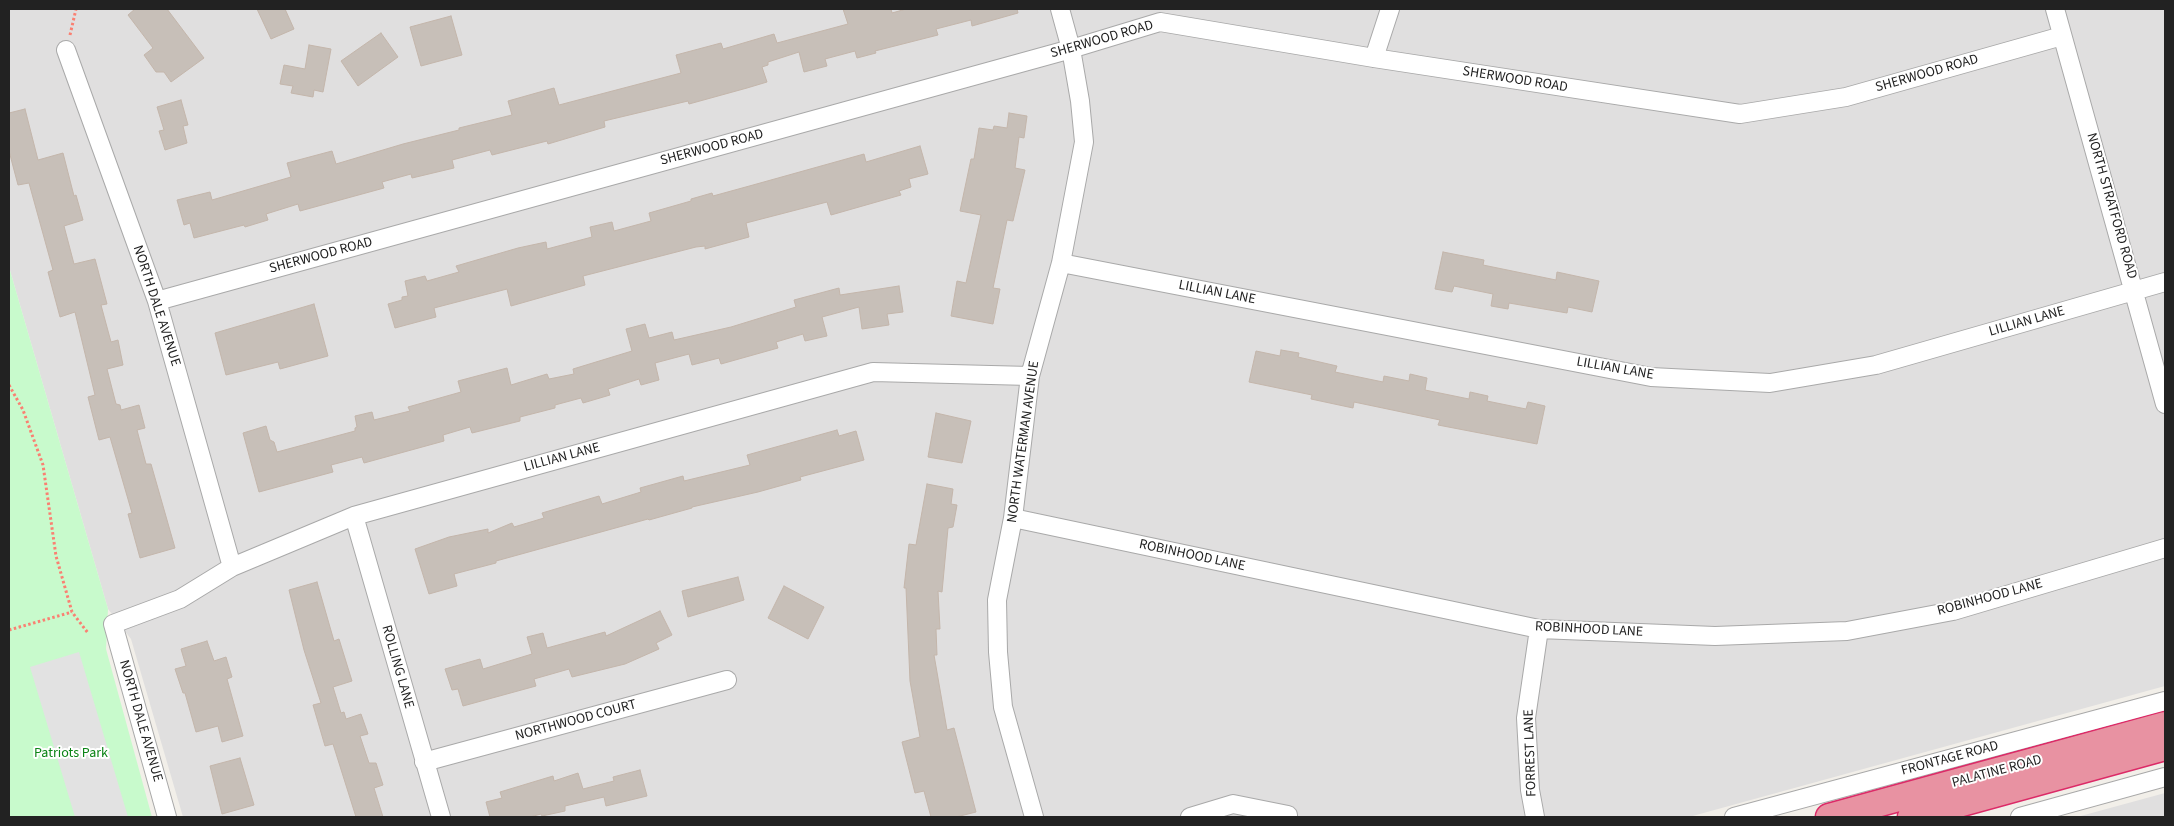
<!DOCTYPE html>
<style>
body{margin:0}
#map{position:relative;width:2174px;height:826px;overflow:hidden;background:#f2efe9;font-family:"Source Sans 3",sans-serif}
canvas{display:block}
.frame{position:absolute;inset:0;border:10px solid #222;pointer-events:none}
</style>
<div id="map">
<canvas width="2174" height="826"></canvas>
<div class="frame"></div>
</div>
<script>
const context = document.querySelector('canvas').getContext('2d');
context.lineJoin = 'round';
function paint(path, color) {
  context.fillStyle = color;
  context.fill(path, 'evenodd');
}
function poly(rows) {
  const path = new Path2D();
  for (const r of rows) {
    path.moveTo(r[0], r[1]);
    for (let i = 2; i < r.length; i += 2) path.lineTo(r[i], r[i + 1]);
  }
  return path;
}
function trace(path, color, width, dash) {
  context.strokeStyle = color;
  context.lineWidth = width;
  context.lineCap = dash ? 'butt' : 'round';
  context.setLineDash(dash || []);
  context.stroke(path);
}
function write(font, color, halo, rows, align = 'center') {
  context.font = font + ' "Source Sans 3",sans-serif';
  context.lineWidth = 4;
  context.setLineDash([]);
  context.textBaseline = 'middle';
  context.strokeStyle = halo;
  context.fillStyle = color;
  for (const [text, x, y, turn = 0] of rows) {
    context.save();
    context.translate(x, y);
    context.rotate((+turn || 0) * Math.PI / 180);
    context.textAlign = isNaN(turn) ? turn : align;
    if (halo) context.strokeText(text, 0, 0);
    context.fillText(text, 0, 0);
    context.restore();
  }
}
const residential = poly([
 [9,9,2165,9,2165,686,1689,817,183,817,131,639,108,609,9,267],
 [2165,793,2165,817,2077,817]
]);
const park = poly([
 [9,267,108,609,106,649,152,817,9,817]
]);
const parking = poly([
 [79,652,128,817,75,817,30,667]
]);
const building = poly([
 [135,9,167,9,204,58,171,82,164,72,156,72,144,55,153,48,128,15,135,9],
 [257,9,285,9,294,29,271,39,257,9],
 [843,9,891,9,892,13,906,9,1017,9,1018,13,972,26,971,20,936,29,938,35,875,51,876,53,857,58,855,51,825,59,827,66,804,72,799,52,768,62,768,65,762,67,767,82,747,88,689,104,688,101,604,121,605,127,548,144,547,141,492,155,490,150,452,160,454,168,412,178,411,174,382,182,384,188,300,211,298,204,266,214,268,220,245,227,244,225,194,238,190,223,184,225,177,200,210,192,212,200,291,177,287,163,332,151,336,164,403,144,459,130,459,128,512,115,508,101,554,88,559,105,681,73,676,55,721,43,723,49,774,34,777,43,848,24,843,9],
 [451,16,462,55,421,66,410,27,451,16],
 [381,33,398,57,358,86,341,61,381,33],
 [309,45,331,49,323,92,314,90,313,97,291,93,293,86,280,84,284,65,305,69,309,45],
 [181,100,188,125,183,126,187,143,165,150,159,131,164,130,157,107,181,100],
 [25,109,38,160,63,153,74,196,76,195,83,220,64,226,74,264,95,259,107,304,101,305,111,342,118,340,123,365,107,369,116,404,120,405,121,410,139,405,145,428,137,430,146,464,151,464,175,548,140,558,128,514,132,513,110,437,99,440,88,397,95,395,75,312,60,317,48,272,53,270,29,183,18,185,9,151,9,113,25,109],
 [1009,113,1027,116,1024,138,1019,137,1015,168,1025,170,1013,221,1007,220,993,288,1000,289,993,324,951,316,957,281,966,283,981,215,960,211,971,159,974,159,979,128,993,130,994,126,1007,128,1009,113],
 [920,146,928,174,909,179,911,187,899,191,901,195,831,215,827,202,746,223,749,237,705,249,705,246,696,247,583,276,585,285,511,306,507,289,434,308,436,317,395,328,388,304,402,300,402,297,408,296,405,281,425,276,427,281,459,272,456,266,518,248,546,242,547,249,592,237,590,227,612,222,614,231,651,221,649,213,691,201,691,199,712,193,713,196,753,185,864,154,866,162,920,146],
 [1443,252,1484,260,1483,265,1556,280,1557,272,1599,281,1592,312,1568,307,1567,313,1509,303,1508,309,1491,306,1493,294,1454,286,1452,292,1435,289,1443,252],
 [899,286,903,312,887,314,889,325,862,329,859,307,822,317,827,336,805,341,803,334,776,342,778,348,721,364,719,358,692,365,689,354,655,363,659,380,641,385,639,379,608,389,610,395,583,403,581,398,555,405,555,408,520,417,520,421,472,433,470,427,443,435,444,441,364,463,362,457,331,465,333,472,259,492,243,433,266,426,270,440,274,442,277,452,355,431,355,428,357,427,355,416,372,412,374,420,410,411,408,407,461,392,458,381,507,368,511,385,547,374,549,379,574,374,573,369,632,351,626,329,645,324,649,338,672,332,674,340,731,327,796,307,794,300,839,288,840,295,899,286],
 [314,304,328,356,280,369,278,362,226,375,215,333,314,304],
 [1281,350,1299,353,1298,357,1337,366,1335,372,1383,382,1384,376,1409,381,1410,374,1427,378,1425,390,1469,399,1470,392,1488,396,1487,401,1526,409,1528,402,1545,406,1537,444,1438,425,1440,420,1354,402,1353,408,1311,399,1312,395,1249,382,1256,351,1280,356,1281,350],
 [936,413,971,421,962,463,928,457,936,413],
 [837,430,839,436,856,431,864,460,800,477,801,480,758,492,692,507,692,508,649,520,648,519,496,561,496,563,454,574,457,586,429,594,415,549,449,537,488,529,488,533,512,523,514,527,544,518,542,513,599,496,602,504,641,492,640,488,683,476,684,481,750,465,747,455,837,430],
 [927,484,953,489,951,504,957,505,953,527,948,528,942,592,938,591,940,629,936,629,937,655,934,655,947,730,954,728,976,812,956,817,931,817,924,791,915,793,902,742,920,737,910,681,906,588,904,588,909,544,916,545,927,484],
 [738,577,744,600,688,617,682,591,738,577],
 [317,582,334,641,339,639,352,681,333,687,341,713,344,712,346,719,361,714,368,734,360,736,369,763,376,763,383,785,374,788,383,817,356,817,333,744,325,746,313,705,321,703,304,650,289,590,317,582],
 [784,586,824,607,808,639,768,618,784,586],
 [660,611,672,635,656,643,659,649,625,664,572,677,569,669,534,679,536,686,463,706,458,689,452,690,445,669,480,659,483,669,532,654,527,637,543,633,547,648,605,632,606,636,660,611],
 [207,641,214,661,226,657,232,677,227,679,243,736,222,742,218,726,196,732,185,693,183,693,175,669,186,666,181,649,207,641],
 [240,758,254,805,222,814,210,766,240,758],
 [640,770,647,796,606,806,604,797,565,806,565,811,542,816,541,814,530,817,490,817,486,802,502,798,500,792,553,776,554,781,578,773,583,789,614,781,613,777,640,770]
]);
const path = poly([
 [70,35,76,9],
 [9,385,23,410,43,465,56,556,72,612,88,633],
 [9,630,72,612]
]);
const minor = poly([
 [2055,9,2165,404],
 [66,50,157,301,232,567],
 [1374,58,1390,9],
 [1061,263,1651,377,1770,383,1876,365,2165,282],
 [157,301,1071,49,1160,22,1374,58,1740,114,1846,97,2062,36],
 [354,516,441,817],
 [1013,518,1539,629,1715,636,1847,631,1953,611,2165,548],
 [424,762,727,680],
 [167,817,113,624,180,599,232,567,354,516,873,372,1030,376],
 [1034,817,1003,707,998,652,997,600,1013,518,1030,376,1061,263,1084,142,1080,101,1071,49,1060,9],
 [1190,817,1233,804,1288,815],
 [1535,817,1530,790,1526,718,1539,629],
 [1734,817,2165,701],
 [2020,817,2165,777]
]);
const highway = poly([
 [1829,817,2165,725],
 [1911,817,2165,747]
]);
const streetNames = [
 ["SHERWOOD ROAD",1102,40,-16],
 ["SHERWOOD ROAD",1927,74,-16],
 ["SHERWOOD ROAD",1515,80,9],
 ["SHERWOOD ROAD",712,148,-15],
 ["NORTH STRATFORD ROAD",2111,206,74],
 ["SHERWOOD ROAD",321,256,-15],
 ["LILLIAN LANE",1217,293,11],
 ["NORTH DALE AVENUE",156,306,72],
 ["LILLIAN LANE",2027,322,-16],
 ["LILLIAN LANE",1615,369,10],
 ["NORTH WATERMAN AVENUE",1024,442,-82],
 ["LILLIAN LANE",562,458,-15],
 ["ROBINHOOD LANE",1192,556,12],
 ["ROBINHOOD LANE",1990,598,-15],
 ["ROBINHOOD LANE",1589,630,3],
 ["ROLLING LANE",397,667,74],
 ["NORTH DALE AVENUE",140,721,74],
 ["NORTHWOOD COURT",576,721,-15],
 ["FORREST LANE",1531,753,-92],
 ["FRONTAGE ROAD",1950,759,-15],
 ["PALATINE ROAD",1997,772,-15]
];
const parkNames = [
 ["Patriots Park",71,754]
];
paint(residential, '#e0dfdf');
paint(park, '#c8facc');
paint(parking, '#e2e2e2');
paint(building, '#c7bfb8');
trace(building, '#c4b6ab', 1);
trace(minor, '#a9a9a9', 20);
trace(highway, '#dc2a67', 29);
trace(path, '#fa8072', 3, [2.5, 2.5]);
trace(minor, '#fff', 18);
trace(highway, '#e892a2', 26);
write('14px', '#222', '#fff', streetNames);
write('14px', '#0c8416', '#fff', parkNames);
</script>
